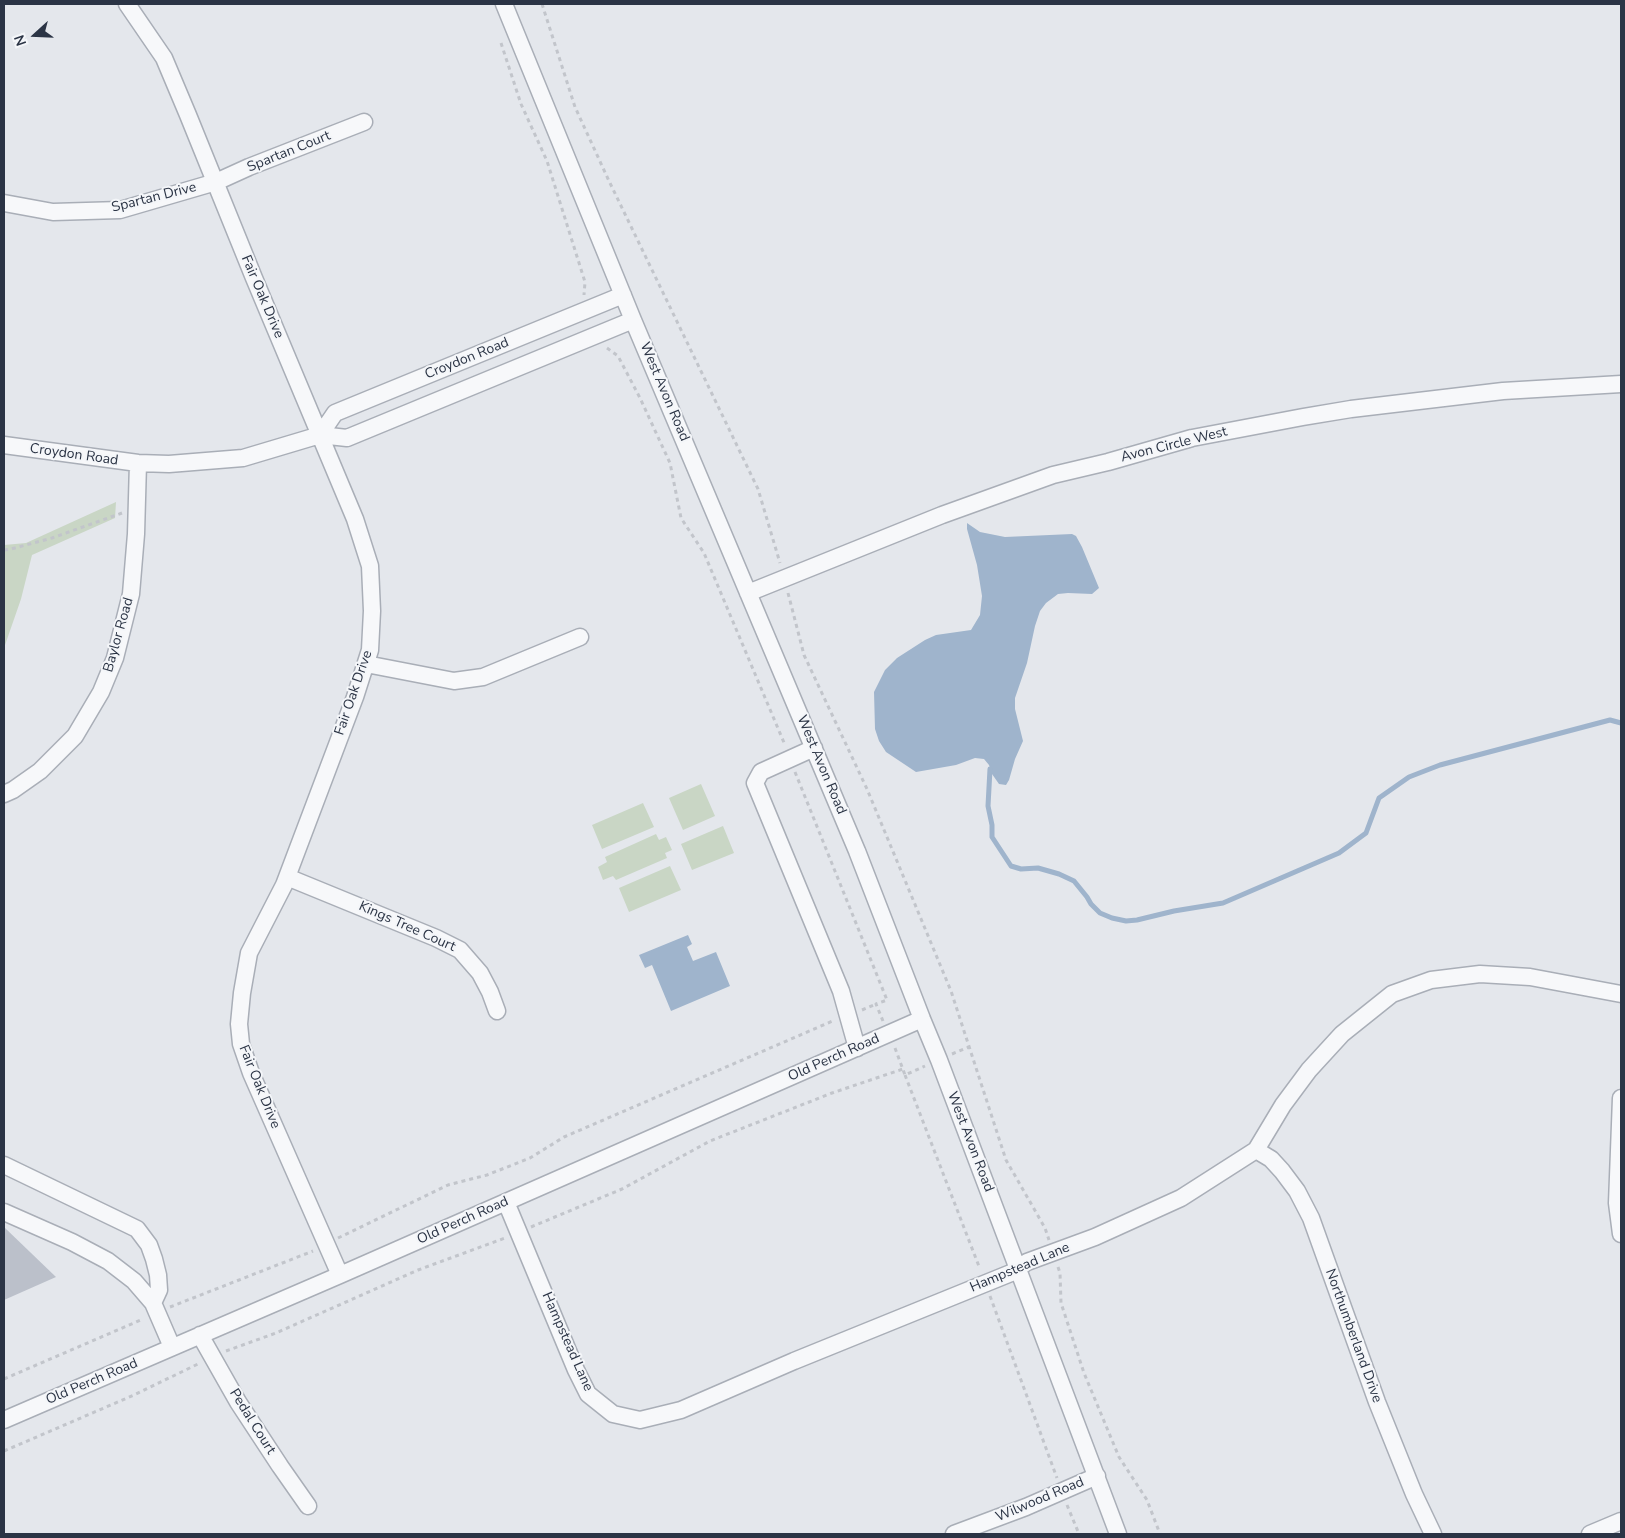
<!DOCTYPE html>
<style>
body{margin:0}
#map{position:relative;width:1625px;height:1538px;overflow:hidden;background:#e4e7ec;font-family:"Nunito Sans",sans-serif}
canvas{display:block}
.frame{position:absolute;inset:0;border:5px solid #2b3445;pointer-events:none}
.north{position:absolute;left:10px;top:10px;width:50px;height:50px;-webkit-text-stroke:4px #f4f6f9;paint-order:stroke;rotate:250deg;font-size:14px;font-weight:700;line-height:20px;text-align:center;color:#2b3445}
.north::after{content:'';display:block;margin:auto;width:18px;height:22px;background:#2b3445;clip-path:polygon(50% 0,100% 100%,50% 72%,0 100%)}
</style>
<div id="map">
<canvas width="1625" height="1538"></canvas>
<div class="frame"></div>
<div class="north">N</div>
</div>
<script>
const context = document.querySelector('canvas').getContext('2d');
context.lineJoin = 'round';
function paint(path, color) {
  context.fillStyle = color;
  context.fill(path, 'evenodd');
}
function poly(rows) {
  const path = new Path2D();
  for (const r of rows) {
    path.moveTo(r[0], r[1]);
    for (let i = 2; i < r.length; i += 2) path.lineTo(r[i], r[i + 1]);
  }
  return path;
}
function trace(path, color, width, dash) {
  context.strokeStyle = color;
  context.lineWidth = width;
  context.lineCap = dash ? 'butt' : 'round';
  context.setLineDash(dash || []);
  context.stroke(path);
}
function write(font, color, halo, rows, align = 'center') {
  context.font = font + ' "Nunito Sans",sans-serif';
  context.lineWidth = 4;
  context.setLineDash([]);
  context.textBaseline = 'middle';
  context.strokeStyle = halo;
  context.fillStyle = color;
  for (const [text, x, y, turn = 0] of rows) {
    context.save();
    context.translate(x, y);
    context.rotate((+turn || 0) * Math.PI / 180);
    context.textAlign = isNaN(turn) ? turn : align;
    if (halo) context.strokeText(text, 0, 0);
    context.fillText(text, 0, 0);
    context.restore();
  }
}
const green = poly([
 [116,502,115,518,32,555,21,599,4,648,4,545,26,543],
 [701,784,715,816,683,830,669,798],
 [643,803,654,827,602,849,592,825],
 [723,826,734,853,692,870,681,844],
 [656,834,659,840,666,837,672,850,665,853,667,858,616,880,613,876,603,880,598,867,607,862,605,857],
 [670,866,681,890,629,912,619,888]
]);
const water = poly([
 [967,523,980,532,1005,537,1072,534,1076,536,1082,547,1099,588,1092,594,1068,593,1058,594,1046,603,1040,611,1035,626,1027,663,1015,698,1015,709,1023,741,1015,759,1009,780,1006,785,999,784,992,774,989,765,984,759,975,758,956,765,916,772,886,752,879,741,875,729,874,692,885,670,897,658,925,640,936,635,971,630,980,615,982,596,977,565,967,529],
 [688,935,692,944,687,947,693,961,716,952,730,986,671,1011,652,965,645,968,639,955]
]);
const stream = poly([
 [990,769,988,806,992,825,992,837,1011,866,1021,869,1038,868,1059,874,1074,881,1087,897,1091,904,1100,913,1112,918,1126,921,1137,920,1174,911,1223,903,1339,853,1366,833,1379,798,1409,777,1440,765,1610,720,1621,723]
]);
const building = poly([
 [4,1227,56,1277,4,1300]
]);
const path = poly([
 [542,4,575,107,609,181,758,489,780,563],
 [501,43,521,104,547,161,585,282,584,295],
 [607,348,618,356,640,398,670,463,681,518,704,553,785,745],
 [4,550,11,549,52,538,122,513],
 [788,593,804,655,867,789,951,991,1006,1160,1045,1228,1049,1240],
 [795,772,887,1000,876,1004,883,1021],
 [862,1010,876,1004],
 [895,1048,905,1075,925,1066],
 [952,1054,969,1047],
 [905,1075,980,1269],
 [531,1227,622,1189,710,1141,832,1093,903,1069],
 [338,1238,448,1185,487,1175,530,1158,564,1137,835,1020],
 [1058,1267,1060,1273,1061,1303,1084,1373,1119,1457,1147,1500,1160,1534],
 [990,1296,1057,1478],
 [170,1307,313,1251],
 [226,1351,276,1333,418,1270,505,1238],
 [4,1379,143,1319],
 [4,1451,134,1395,200,1363],
 [1067,1505,1079,1534]
]);
const minor = poly([
 [127,4,164,58,188,115,254,278,355,519,370,566,372,611,370,650,355,697,284,885,249,953,242,993,239,1024,241,1044,251,1073,340,1275],
 [504,4,633,320,857,851,922,1019,939,1060,1118,1534],
 [4,203,53,212,120,210,216,182,249,167,364,122],
 [320,435,335,413,623,295],
 [4,445,138,463,169,464,243,458,320,435,347,438,633,320],
 [748,593,942,515,1053,475,1108,462,1192,438,1303,417,1351,409,1503,391,1621,384],
 [366,664,454,681,483,677,580,637],
 [814,748,761,772,755,783,841,991,857,1048],
 [4,794,13,790,40,771,75,736,101,692,115,658,131,594,136,534,138,463],
 [287,877,436,938,460,950,480,973,490,992,497,1011],
 [1621,1098,1617,1203,1621,1234],
 [1256,1150,1271,1159,1282,1171,1297,1191,1311,1218,1377,1402,1414,1494,1433,1534],
 [4,1165,137,1229,149,1245,154,1259,158,1275,159,1290,153,1303,172,1347],
 [506,1202,576,1370,588,1394,613,1414,640,1420,681,1410,794,1361,1011,1273,1027,1262,1095,1237,1181,1198,1256,1150,1283,1105,1309,1070,1342,1034,1392,994,1431,980,1480,974,1530,977,1621,994],
 [4,1212,72,1242,108,1261,134,1281,153,1303],
 [200,1335,238,1402,280,1466,308,1506],
 [4,1420,340,1275,922,1019],
 [954,1534,1026,1507,1097,1476],
 [1590,1534,1621,1521]
]);
const streetNames = [
 ["Spartan Court",289,152,-22],
 ["Spartan Drive",154,198,-14],
 ["Fair Oak Drive",262,297,67],
 ["Croydon Road",467,359,-22],
 ["West Avon Road",664,392,67],
 ["Avon Circle West",1174,445,-14],
 ["Croydon Road",74,455,8],
 ["Baylor Road",119,635,-74],
 ["Fair Oak Drive",354,693,-71],
 ["West Avon Road",821,765,67],
 ["Kings Tree Court",407,927,24],
 ["Old Perch Road",834,1058,-24],
 ["Fair Oak Drive",259,1087,68],
 ["West Avon Road",970,1142,69],
 ["Old Perch Road",463,1221,-24],
 ["Hampstead Lane",1020,1268,-23],
 ["Northumberland Drive",1353,1336,70],
 ["Hampstead Lane",567,1342,66],
 ["Old Perch Road",92,1382,-23],
 ["Pedal Court",252,1422,58],
 ["Wilwood Road",1040,1500,-23]
];
paint(green, '#c9d6c5');
paint(water, '#9fb4cc');
trace(stream, '#9fb4cc', 5);
paint(building, '#bbc0ca');
trace(minor, '#a9aeb7', 19);
trace(path, '#c2c5cb', 3, [4, 4]);
trace(minor, '#f7f8fa', 16);
write('14px', '#2b3445', '#f4f6f9', streetNames);
</script>
